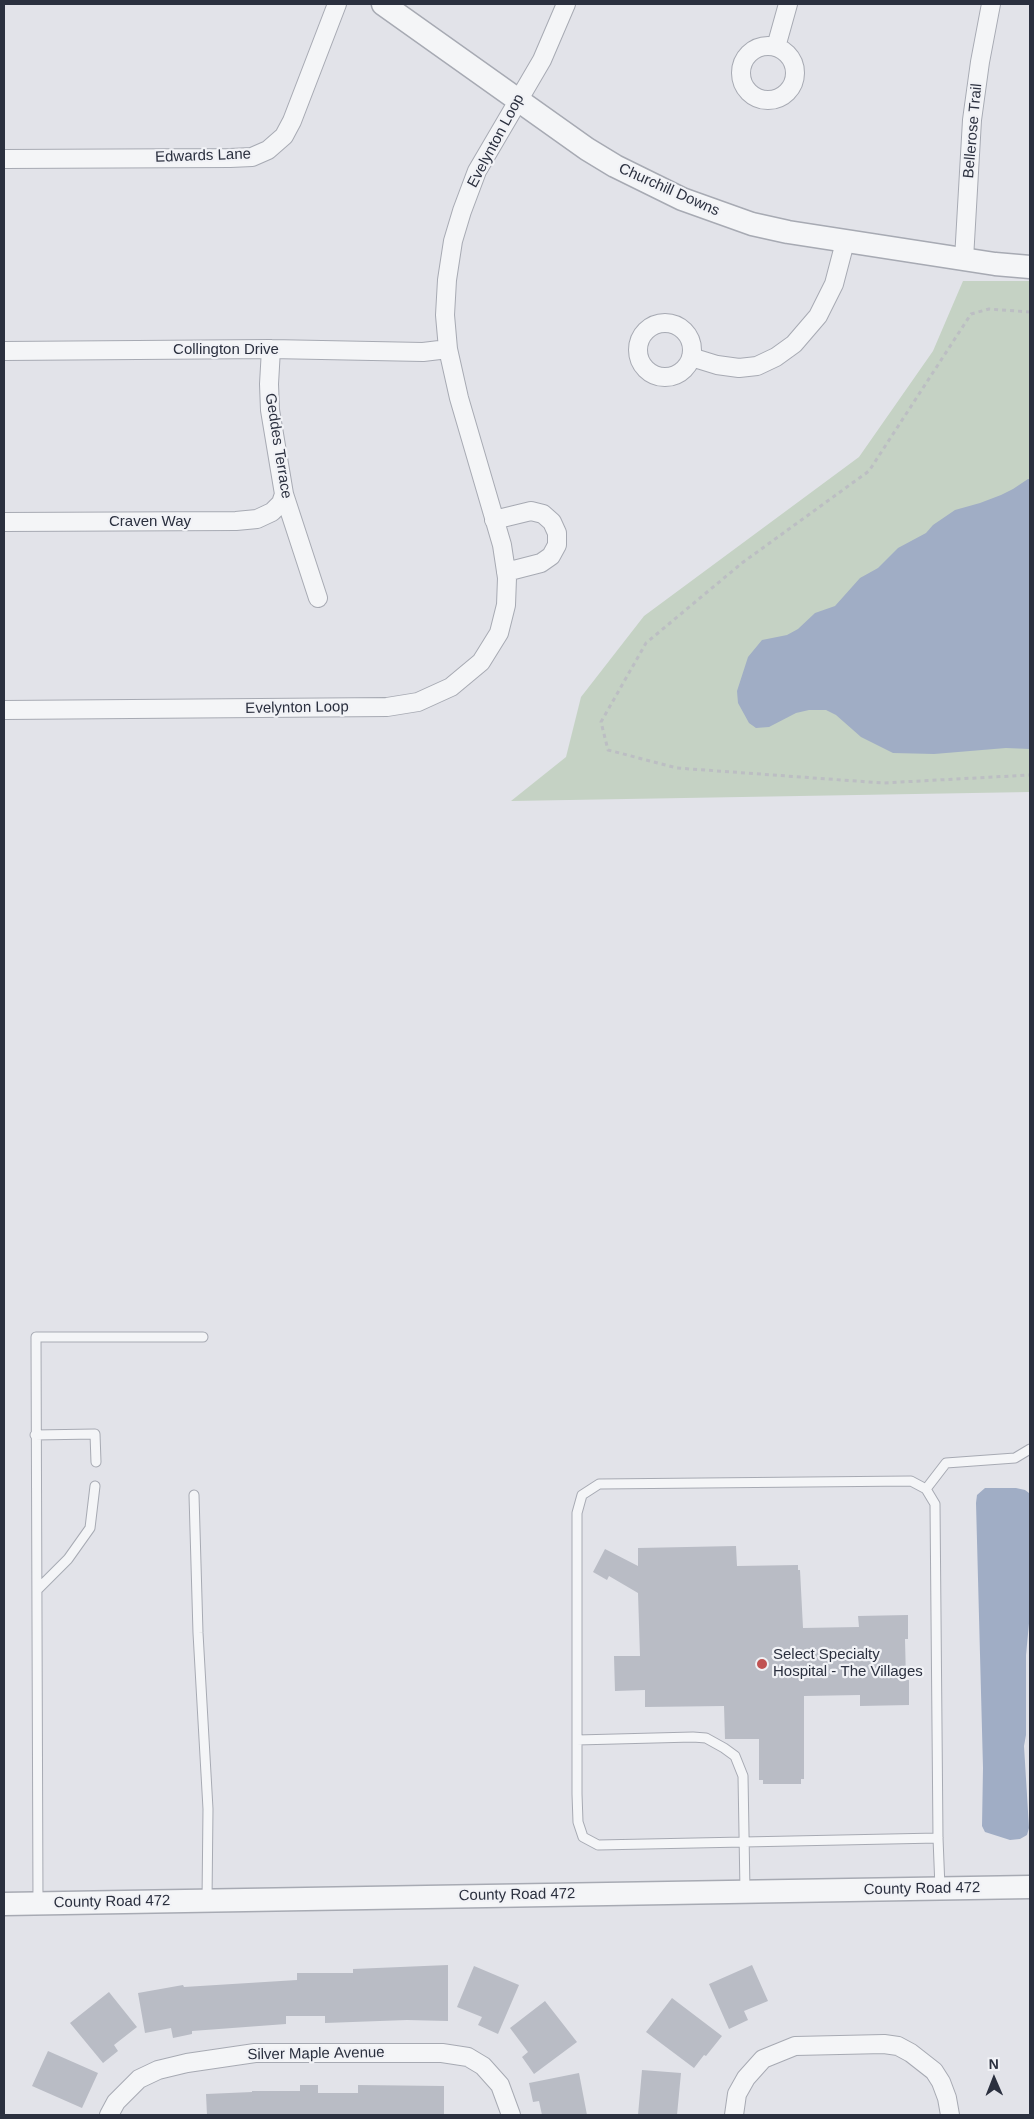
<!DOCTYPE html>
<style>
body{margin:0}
#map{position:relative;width:1034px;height:2119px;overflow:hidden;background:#e2e3e9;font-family:Arial,sans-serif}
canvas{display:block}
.frame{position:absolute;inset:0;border:5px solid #2b303f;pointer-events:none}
.north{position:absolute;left:969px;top:2054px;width:50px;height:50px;-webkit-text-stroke:4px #f1f2f6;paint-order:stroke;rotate:359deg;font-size:14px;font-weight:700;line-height:20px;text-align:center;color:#2b303f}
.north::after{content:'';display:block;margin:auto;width:18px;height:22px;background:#2b303f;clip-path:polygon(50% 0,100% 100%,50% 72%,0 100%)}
</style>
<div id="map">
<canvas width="1034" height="2119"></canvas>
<div class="frame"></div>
<div class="north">N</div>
</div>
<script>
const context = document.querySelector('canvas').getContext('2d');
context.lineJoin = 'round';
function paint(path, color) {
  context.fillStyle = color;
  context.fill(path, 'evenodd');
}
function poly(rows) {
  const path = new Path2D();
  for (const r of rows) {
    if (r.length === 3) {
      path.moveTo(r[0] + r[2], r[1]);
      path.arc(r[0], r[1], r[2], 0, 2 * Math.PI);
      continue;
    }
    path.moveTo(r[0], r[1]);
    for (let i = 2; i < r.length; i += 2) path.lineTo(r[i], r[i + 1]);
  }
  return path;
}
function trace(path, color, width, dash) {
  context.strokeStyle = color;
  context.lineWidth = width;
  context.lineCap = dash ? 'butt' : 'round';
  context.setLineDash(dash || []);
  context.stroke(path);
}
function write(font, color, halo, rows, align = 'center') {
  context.font = font + ' Arial,sans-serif';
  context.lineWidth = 4.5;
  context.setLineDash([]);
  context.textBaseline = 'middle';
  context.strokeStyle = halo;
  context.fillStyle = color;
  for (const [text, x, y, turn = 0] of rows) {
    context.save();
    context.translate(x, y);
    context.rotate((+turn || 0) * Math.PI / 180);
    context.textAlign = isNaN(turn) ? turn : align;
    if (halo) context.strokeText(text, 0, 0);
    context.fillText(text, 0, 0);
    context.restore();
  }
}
const green = poly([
 [963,281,1030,281,1030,792,511,801,566,757,581,697,644,616,859,457,933,351]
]);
const water = poly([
 [1028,479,1030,479,1030,749,1006,748,934,754,893,753,861,737,836,715,826,710,809,710,796,713,769,727,756,728,749,723,738,703,737,691,748,657,762,640,787,635,798,629,815,613,835,606,860,578,878,568,898,548,926,533,933,525,955,510,980,503,1001,495,1013,489],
 [985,1488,1016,1488,1025,1490,1029,1493,1030,1613,1026,1655,1026,1735,1024,1746,1029,1828,1027,1835,1020,1839,1010,1840,985,1832,982,1826,983,1768,976,1503,977,1495]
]);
const building = poly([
 [736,1546,737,1566,798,1565,798,1570,800,1570,803,1628,859,1627,858,1616,908,1615,908,1639,905,1639,906,1680,909,1680,909,1705,860,1706,860,1695,804,1696,804,1779,801,1779,801,1784,763,1784,763,1780,759,1780,759,1739,725,1739,724,1706,645,1707,645,1690,615,1691,614,1656,640,1656,638,1593,609,1576,607,1580,593,1572,605,1549,638,1566,638,1548],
 [448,1965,448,2021,407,2020,325,2023,325,2016,286,2016,286,2024,192,2031,192,2034,173,2038,171,2028,145,2033,138,1993,183,1985,184,1987,297,1980,297,1973,353,1973,353,1969],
 [752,1965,768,2001,744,2011,748,2020,729,2029,709,1984],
 [474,1966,519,1985,498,2034,478,2025,482,2017,457,2007],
 [109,1992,137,2027,114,2045,118,2051,103,2063,70,2023],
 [672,1998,722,2036,706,2056,704,2055,694,2068,646,2032],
 [545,2001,577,2042,534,2074,522,2057,528,2052,510,2028],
 [48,2051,98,2073,82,2108,32,2086],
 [642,2070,681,2073,677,2115,638,2115],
 [579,2073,587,2115,542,2115,539,2101,533,2102,529,2083],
 [300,2085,318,2085,318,2093,358,2093,358,2085,444,2086,444,2115,207,2115,206,2094,252,2092,252,2091,300,2091]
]);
const path = poly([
 [1030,312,989,309,971,314,869,471,742,563,646,643,601,722,608,750,677,768,883,783,1030,775]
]);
const service = poly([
 [35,1435,95,1434,96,1462],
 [926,1489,946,1463,1015,1458,1030,1449],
 [194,1495,198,1633,208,1809,207,1900],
 [37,1590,68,1559,90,1528,95,1486],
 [577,1740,693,1737,706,1738,724,1748,735,1756,743,1776,745,1891],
 [938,1838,598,1845,583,1837,578,1822,577,1794,577,1513,582,1495,599,1484,911,1481,926,1489,935,1504,938,1838,940,1888],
 [38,1903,36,1337,203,1337]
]);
const minor = poly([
 [768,73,27],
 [776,47,788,4],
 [4,159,230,158,252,157,268,150,284,136,292,121,337,4],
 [964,259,972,120,980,62,991,4],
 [665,350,27],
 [271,349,269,384,270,410,284,494,318,598],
 [4,351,271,349,423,352,448,349],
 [691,357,717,365,739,368,757,366,776,357,794,344,818,316,834,284,845,242],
 [494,520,531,511,543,514,552,522,557,533,557,545,551,556,541,563,506,572],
 [4,522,236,521,257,519,272,512,281,503,284,494],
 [4,710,387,707,418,702,451,687,481,662,499,633,506,605,507,578,502,545,459,398,448,349,445,315,447,280,453,241,462,211,477,171,542,60,566,4],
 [109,2115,116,2102,139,2079,158,2070,187,2063,255,2053,442,2053,468,2057,483,2066,500,2085,511,2115],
 [734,2115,737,2094,746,2078,763,2059,795,2046,884,2044,898,2046,911,2053,934,2071,941,2082,947,2098,950,2115]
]);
const tertiary = poly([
 [383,4,587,149,615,166,682,199,752,224,788,232,995,264,1030,267],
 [4,1904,1030,1887]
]);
const markers = [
 [762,1664,6,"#c15353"]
];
const streetNames = [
 ["Bellerose Trail",973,131,-85],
 ["Evelynton Loop",496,141,-62],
 ["Edwards Lane",203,156,-2],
 ["Churchill Downs",669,190,24],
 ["Collington Drive",226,350],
 ["Geddes Terrace",278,446,81],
 ["Craven Way",150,522],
 ["Evelynton Loop",297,708,-1],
 ["County Road 472",922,1889,-1],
 ["County Road 472",517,1895,-1],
 ["County Road 472",112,1902,-1],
 ["Silver Maple Avenue",316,2054,-1]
];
const poiNames = [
 ["Select Specialty",773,1655],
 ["Hospital - The Villages",773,1672]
];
paint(green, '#c5d2c4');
paint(water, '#a0adc5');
paint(building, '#b9bcc5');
trace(service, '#a7aab3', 11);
trace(minor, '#a7aab3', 20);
trace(tertiary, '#a7aab3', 25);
trace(path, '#bcbec3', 3, [4, 4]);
trace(service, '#f4f5f7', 9);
trace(minor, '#f4f5f7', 18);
trace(tertiary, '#f4f5f7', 22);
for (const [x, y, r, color] of markers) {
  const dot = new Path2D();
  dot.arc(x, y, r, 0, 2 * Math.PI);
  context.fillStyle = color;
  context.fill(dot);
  trace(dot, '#f1f2f6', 2);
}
write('15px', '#2b303f', '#f1f2f6', streetNames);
write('15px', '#2b303f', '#f1f2f6', poiNames, 'left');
</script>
